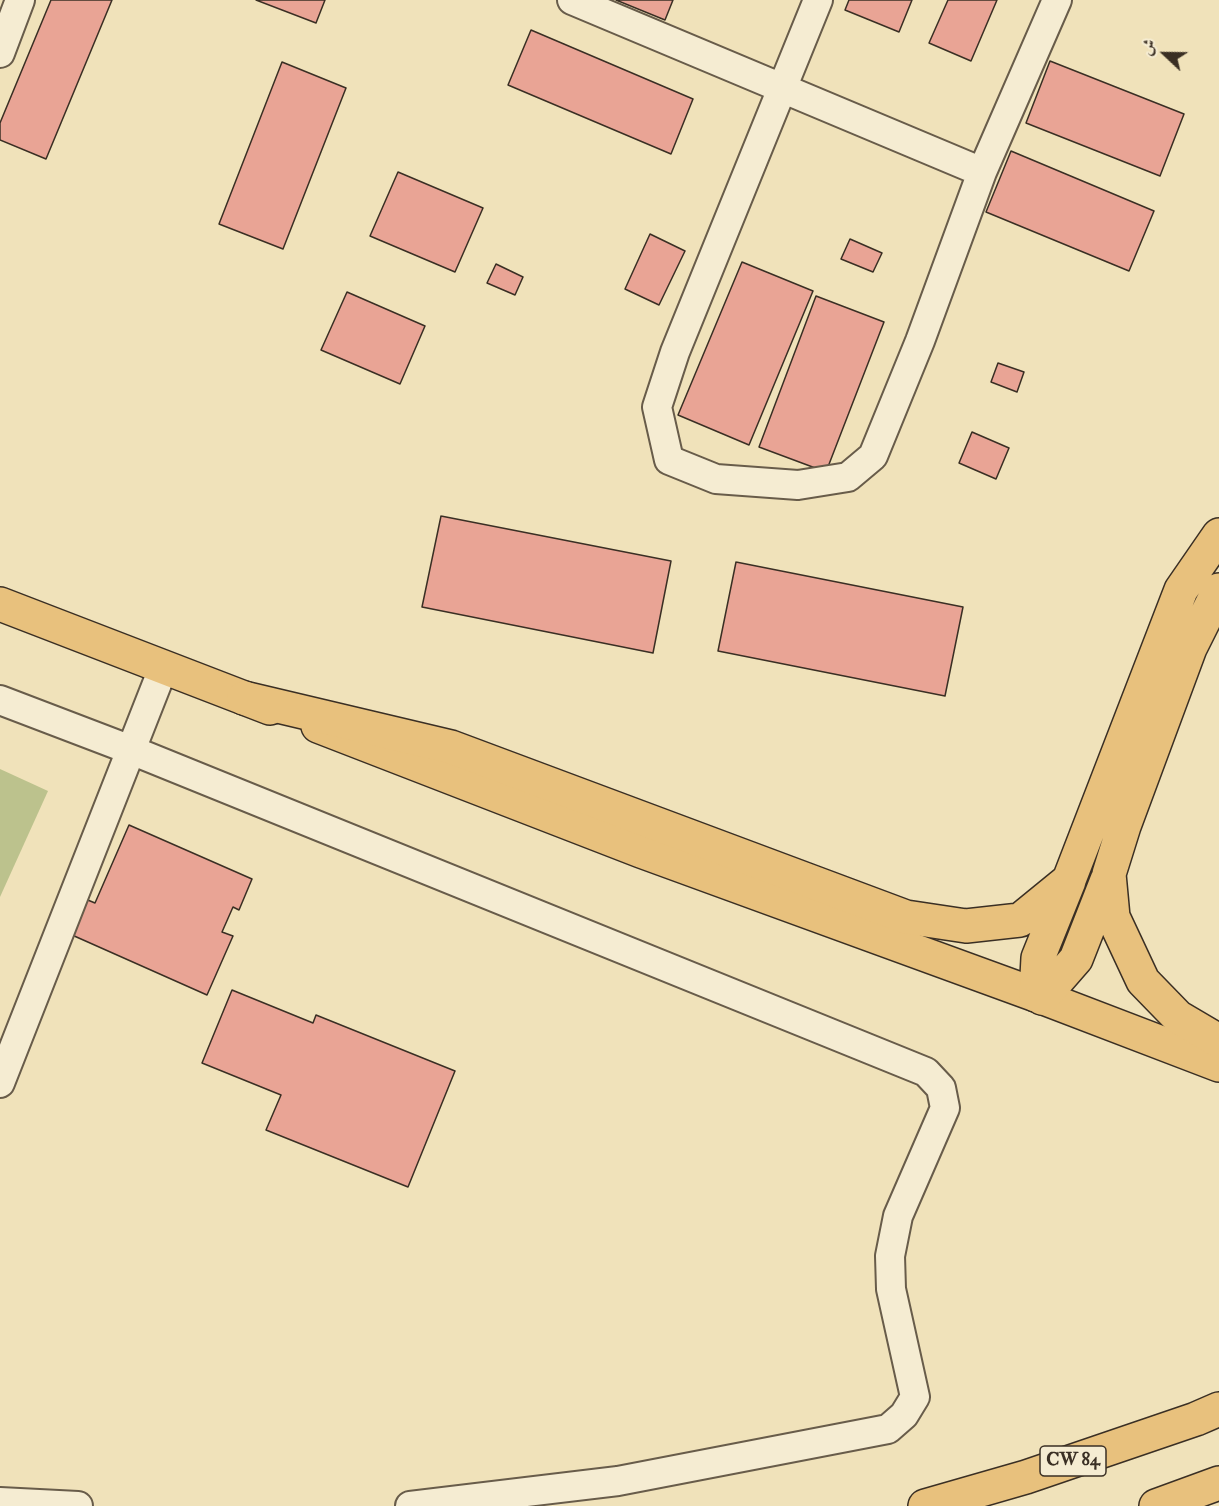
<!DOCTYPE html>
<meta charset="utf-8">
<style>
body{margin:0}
#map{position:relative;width:1219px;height:1506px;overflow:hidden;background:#f0e2ba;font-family:"IM FELL Double Pica",Amiri,serif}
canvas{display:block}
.north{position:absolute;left:1135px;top:24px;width:60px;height:60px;-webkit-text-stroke:4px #f5ecd2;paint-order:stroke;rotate:292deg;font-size:16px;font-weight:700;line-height:24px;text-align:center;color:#3a2f24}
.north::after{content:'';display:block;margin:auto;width:21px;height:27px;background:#3a2f24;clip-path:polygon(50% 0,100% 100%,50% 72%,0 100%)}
</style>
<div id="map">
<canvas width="1219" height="1506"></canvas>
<div class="north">ش</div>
</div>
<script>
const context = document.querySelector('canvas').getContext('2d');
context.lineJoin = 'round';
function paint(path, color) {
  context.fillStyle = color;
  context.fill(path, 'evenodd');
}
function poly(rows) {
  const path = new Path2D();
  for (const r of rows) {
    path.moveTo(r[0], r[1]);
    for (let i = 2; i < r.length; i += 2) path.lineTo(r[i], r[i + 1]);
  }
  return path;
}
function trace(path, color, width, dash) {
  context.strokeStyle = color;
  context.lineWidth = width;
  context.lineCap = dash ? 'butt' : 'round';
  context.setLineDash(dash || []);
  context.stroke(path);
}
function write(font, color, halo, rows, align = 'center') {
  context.font = font + ' "IM FELL Double Pica",serif';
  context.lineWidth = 6;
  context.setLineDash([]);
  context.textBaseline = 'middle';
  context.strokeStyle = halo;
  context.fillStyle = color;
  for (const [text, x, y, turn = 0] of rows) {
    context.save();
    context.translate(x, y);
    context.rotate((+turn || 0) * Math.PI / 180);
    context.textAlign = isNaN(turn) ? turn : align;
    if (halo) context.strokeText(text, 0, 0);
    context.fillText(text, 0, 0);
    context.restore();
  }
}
const green = poly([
 [0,769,48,791,0,897]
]);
const building = poly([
 [51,0,112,0,46,159,0,140,0,123,51,0],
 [256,0,325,0,316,23,256,0],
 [616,0,673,0,665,20,616,0],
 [849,0,912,0,899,32,845,10,849,0],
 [948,0,997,0,971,61,929,43,948,0],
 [531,30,693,99,671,154,508,85,531,30],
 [1050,61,1184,114,1160,176,1026,123,1050,61],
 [282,62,346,88,283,249,219,224,282,62],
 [1011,151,1154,211,1129,271,986,212,1011,151],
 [398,172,483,208,455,272,370,236,398,172],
 [650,234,685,251,659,305,625,289,650,234],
 [850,239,882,253,873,272,841,259,850,239],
 [742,262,813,291,749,445,678,415,742,262],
 [496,264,523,277,515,295,487,283,496,264],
 [347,292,425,326,400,384,321,350,347,292],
 [816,296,884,322,826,472,759,447,816,296],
 [998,363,1024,372,1017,392,991,382,998,363],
 [972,432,1009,448,996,479,959,463,972,432],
 [441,516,671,561,653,653,422,607,441,516],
 [736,562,963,607,945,696,718,651,736,562],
 [129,825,252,879,239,910,233,907,222,932,233,936,207,995,63,931,78,896,95,903,129,825],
 [232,990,313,1023,316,1015,455,1071,408,1187,266,1130,281,1095,202,1063,232,990]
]);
const street = poly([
 [572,0,982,172],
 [818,0,675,352,657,407,669,460,716,479,798,485,848,477,873,456,920,341,982,172,1057,0],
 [0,53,20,0],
 [0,700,131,750,926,1072,941,1088,945,1108,898,1216,890,1256,891,1289,915,1397,904,1415,888,1429,618,1481,410,1506],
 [0,1083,164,666],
 [0,1502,78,1506]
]);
const primary = poly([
 [0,604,270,708],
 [318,726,641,851,1036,995,1219,1065]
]);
const highway = poly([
 [1219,590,1190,648,1124,826,1109,874,1113,917,1143,981,1178,1017,1219,1041],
 [244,698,451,747,906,917,966,926,1020,920,1069,880,1181,590,1219,535],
 [1036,995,1038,958,1069,881],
 [1042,998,1076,959,1107,880],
 [925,1506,1026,1477,1196,1419,1219,1409],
 [1156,1506,1219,1483]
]);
const shields = [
 [1073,1461,66]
];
const shieldNames = [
 ["CW 84",1073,1461]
];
paint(green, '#bcc28d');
paint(building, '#e9a495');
trace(building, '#3a2f24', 1.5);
trace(street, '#685c4a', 32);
trace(primary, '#3a2f24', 36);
trace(highway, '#3a2f24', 36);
trace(street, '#f5ecd2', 28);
trace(primary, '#e8c17d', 33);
trace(highway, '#e8c17d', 33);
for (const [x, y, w] of shields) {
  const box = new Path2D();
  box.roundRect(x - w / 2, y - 15, w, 30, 4.5);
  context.fillStyle = '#f5ecd2';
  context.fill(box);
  trace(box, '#3a2f24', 1.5);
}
write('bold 18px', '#3a2f24', null, shieldNames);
</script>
